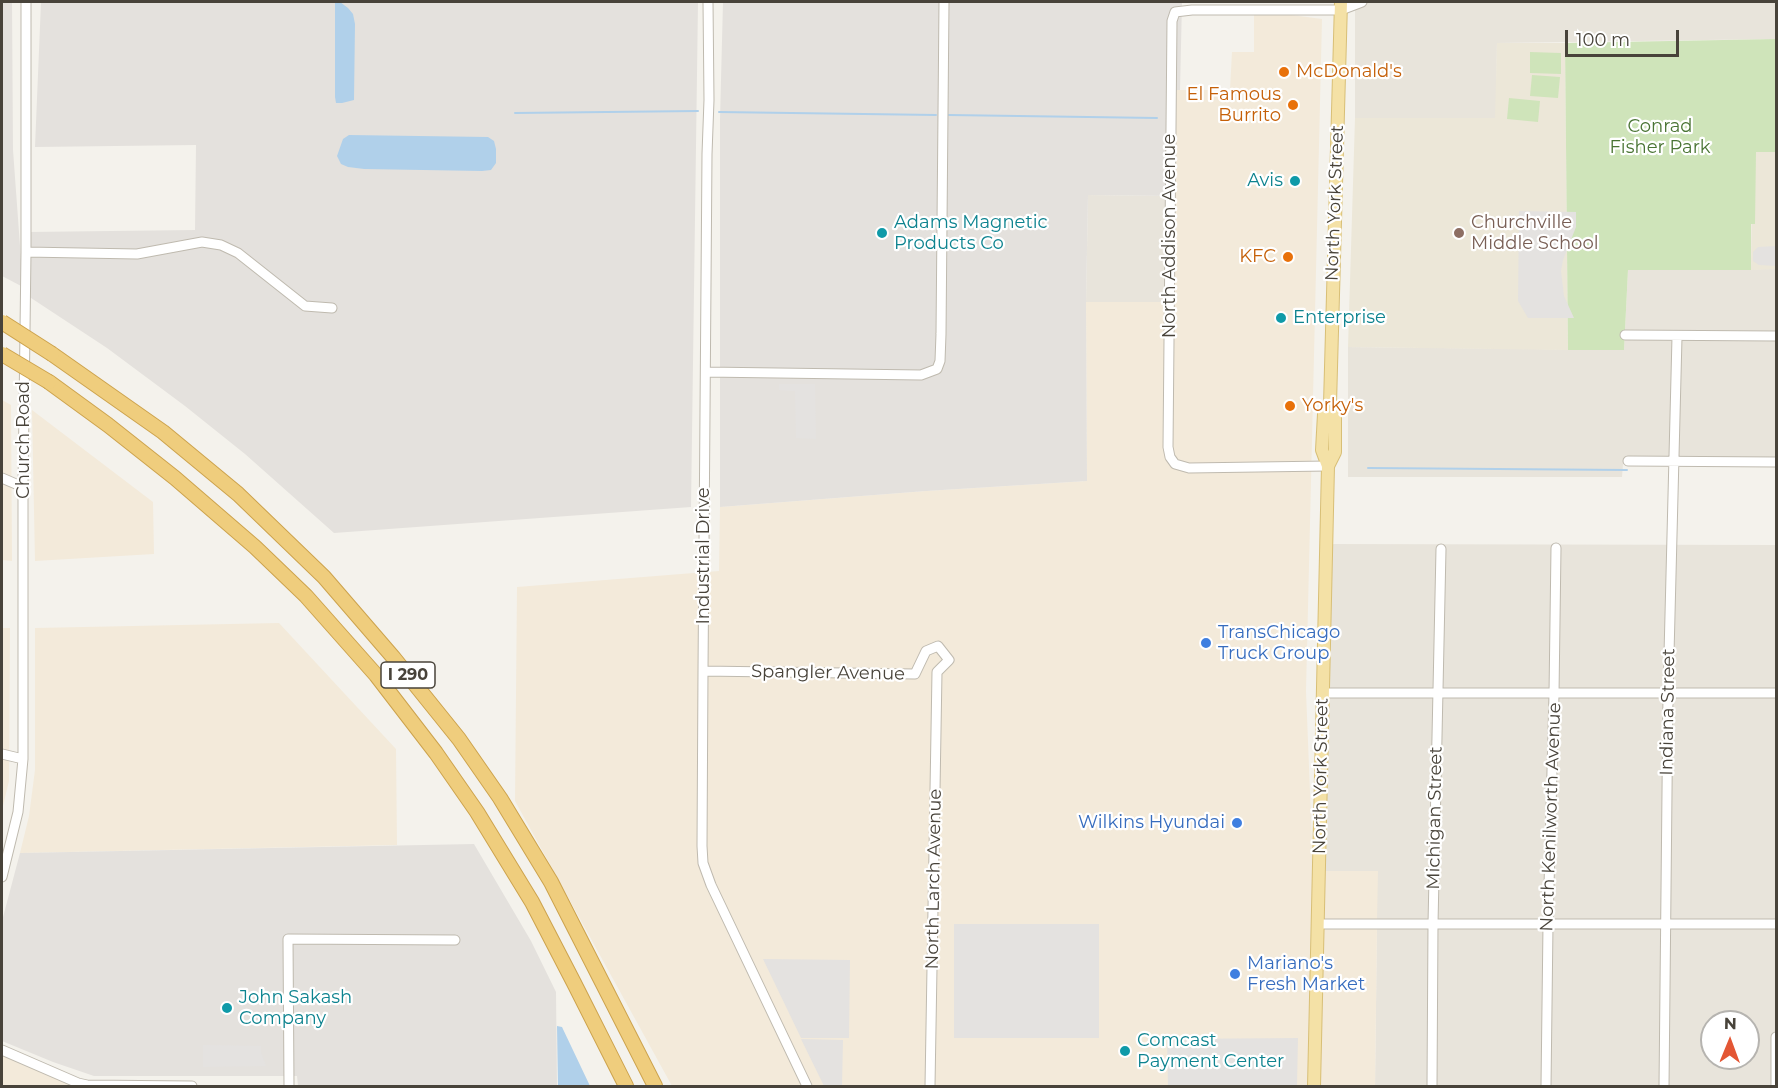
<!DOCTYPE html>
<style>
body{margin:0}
#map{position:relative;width:1778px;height:1088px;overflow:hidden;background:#f4f2ec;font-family:Montserrat,sans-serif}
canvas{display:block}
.frame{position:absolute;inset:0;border:3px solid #48433a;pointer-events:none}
.north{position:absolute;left:1700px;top:1010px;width:60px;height:60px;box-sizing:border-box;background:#fff;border:2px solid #b6b4b0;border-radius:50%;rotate:1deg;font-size:16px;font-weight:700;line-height:24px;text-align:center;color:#48433a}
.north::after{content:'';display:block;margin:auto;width:21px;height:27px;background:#e35634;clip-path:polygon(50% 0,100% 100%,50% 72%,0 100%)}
.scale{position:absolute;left:1565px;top:30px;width:114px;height:27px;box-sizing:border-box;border:3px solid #48433a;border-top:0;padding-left:8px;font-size:18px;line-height:21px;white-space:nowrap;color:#48433a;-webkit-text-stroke:4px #fff;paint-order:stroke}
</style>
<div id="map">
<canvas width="1778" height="1088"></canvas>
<div class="frame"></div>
<div class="north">N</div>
<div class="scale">100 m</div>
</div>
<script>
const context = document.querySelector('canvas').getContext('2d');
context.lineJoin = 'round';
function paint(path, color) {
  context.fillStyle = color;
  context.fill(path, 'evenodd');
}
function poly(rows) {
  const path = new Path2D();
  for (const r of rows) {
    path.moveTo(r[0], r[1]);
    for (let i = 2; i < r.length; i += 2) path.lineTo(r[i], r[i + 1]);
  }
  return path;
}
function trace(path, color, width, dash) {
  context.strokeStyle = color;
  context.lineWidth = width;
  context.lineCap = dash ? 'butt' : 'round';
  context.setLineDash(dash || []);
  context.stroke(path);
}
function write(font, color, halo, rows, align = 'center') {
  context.font = font + ' Montserrat,sans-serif';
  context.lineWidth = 4.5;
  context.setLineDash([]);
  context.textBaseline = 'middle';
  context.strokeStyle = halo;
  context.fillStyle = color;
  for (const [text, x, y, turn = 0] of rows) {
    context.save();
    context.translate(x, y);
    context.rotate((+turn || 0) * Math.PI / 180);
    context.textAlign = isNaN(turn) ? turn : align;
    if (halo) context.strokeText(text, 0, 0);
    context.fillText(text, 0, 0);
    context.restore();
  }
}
const residential = poly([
 [1355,2,1776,2,1776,39,1497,43,1496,118,1355,118],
 [1088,195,1166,196,1167,302,1086,302],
 [1776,269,1776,464,1623,464,1622,477,1348,477,1348,347,1624,350,1628,270],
 [1328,544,1776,545,1776,1086,1375,1086,1377,920,1321,871],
 [1712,1022,1748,1022,1748,1058,1712,1058]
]);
const commercial = poly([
 [1254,10,1322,19,1306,691,1315,919,1313,1086,672,1086,515,801,517,587,719,571,720,507,926,491,1087,481,1086,302,1167,302,1174,90,1230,90,1232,52,1254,52],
 [2,400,11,405,12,561,2,560],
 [32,410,153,502,154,554,35,561],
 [279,623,396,749,397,845,20,853,29,816,35,770,35,628],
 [2,628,10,628,9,781,2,810],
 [1321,871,1378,871,1377,920,1320,921],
 [1320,926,1377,926,1375,1086,1317,1086],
 [2,1053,79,1086,2,1086]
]);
const industrial = poly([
 [2,2,12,2,13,150,23,287,2,276],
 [41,2,698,2,691,507,334,533,245,454,185,406,107,348,28,296,28,232,195,230,196,145,35,147],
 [723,2,1182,2,1180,90,1174,90,1173,196,1088,195,1086,302,1087,481,926,491,720,507,720,119],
 [474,844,531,941,556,992,557,1086,298,1086,297,1076,94,1076,53,1062,2,1041,2,921,20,853]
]);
const education = poly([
 [1497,43,1565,43,1568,350,1348,347,1355,118,1495,118],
 [1752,152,1776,152,1776,269,1751,270]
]);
const green = poly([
 [1776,39,1776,152,1756,152,1755,224,1751,224,1751,270,1628,270,1624,350,1568,350,1565,43],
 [1530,52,1561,53,1561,74,1530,73],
 [1532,75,1560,77,1558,98,1530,96],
 [1509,98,1540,101,1538,122,1507,119]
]);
const parking = poly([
 [1519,211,1576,212,1576,227,1563,260,1561,271,1564,296,1574,318,1528,318,1518,301],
 [1776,246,1776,266,1759,265,1753,261,1753,252,1758,247],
 [779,384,815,384,816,439,796,438,795,391,779,390],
 [954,924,1099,924,1099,1038,954,1038],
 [763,959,850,960,849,1038,801,1038],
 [1298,1038,1297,1086,1168,1086,1167,1039],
 [801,1039,843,1040,842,1086,824,1086],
 [203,1045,261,1046,261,1052,266,1066,203,1067]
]);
const water = poly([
 [335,3,340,2,348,8,353,14,355,24,354,100,342,103,336,103,335,97],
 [349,135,488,137,494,141,496,149,496,163,491,170,482,171,364,169,348,167,341,164,337,156,343,139],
 [557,1026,562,1027,590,1086,558,1086]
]);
const stream = poly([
 [719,112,936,115],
 [515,113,698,111],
 [949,115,1157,118],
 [1368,468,1627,470]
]);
const minor = poly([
 [708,2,709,100,707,154,703,671,702,846,703,863,711,885,807,1086],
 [26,252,137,254,202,242,221,245,238,253,305,306,332,308],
 [1625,335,1776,336],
 [706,372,921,375,937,369,940,361,941,334,944,2],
 [1628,461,1776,462],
 [1328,466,1189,468,1175,464,1170,457,1168,447,1172,21,1175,12,1192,10,1341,10,1362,2],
 [2,478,23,487],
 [703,671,915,674,926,651,938,646,949,660,937,672,930,1086],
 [1323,693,1776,693],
 [2,754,23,759],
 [2,877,18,812,23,759,23,487,26,252,26,2],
 [1318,924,1776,924],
 [2,1050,78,1083,87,1085,192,1086],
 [289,1086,288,939,455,940],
 [1432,1086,1433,924,1441,549],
 [1546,1086,1548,925,1554,694,1556,548],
 [1664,1086,1668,694,1677,337],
 [1776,1086,1776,1037]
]);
const major = poly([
 [1328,466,1335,452,1335,413,1330,404],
 [1314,1086,1328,466,1322,450,1324,414,1330,404,1341,2]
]);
const highway = poly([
 [52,354,163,432,238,494,324,577,393,657,459,739,500,798,551,882,655,1086],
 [49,382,108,425,175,478,255,547,306,596,376,675,436,753,477,812,532,902,574,983,626,1086]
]);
const highwayBridge = poly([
 [2,322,52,354],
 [2,354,49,382]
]);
const markers = [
 [1284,72,6,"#e8710a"],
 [1293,105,6,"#e8710a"],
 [1295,181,6,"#0f9aa8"],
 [882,233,6,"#0f9aa8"],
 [1459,233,6,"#8d6e63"],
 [1288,257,6,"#e8710a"],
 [1281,318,6,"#0f9aa8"],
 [1290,406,6,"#e8710a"],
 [1206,643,6,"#3f7fe0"],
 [1237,823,6,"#3f7fe0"],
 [1235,974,6,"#3f7fe0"],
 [227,1008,6,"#0f9aa8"],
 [1125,1051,6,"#0f9aa8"]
];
const shields = [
 [408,675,54]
];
const shieldNames = [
 ["I 290",408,675]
];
const foodNames = [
 ["McDonald's",1296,72],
 ["El Famous",1281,95,"right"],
 ["Burrito",1281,116,"right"],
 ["KFC",1276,257,"right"],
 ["Yorky's",1302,406]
];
const parkNames = [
 ["Conrad",1660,127],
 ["Fisher Park",1660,148]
];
const cultureNames = [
 ["Avis",1283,181,"right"],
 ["Adams Magnetic",894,223],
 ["Products Co",894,244],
 ["Enterprise",1293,318],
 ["John Sakash",239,998],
 ["Company",239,1019],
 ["Comcast",1137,1041],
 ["Payment Center",1137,1062]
];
const streetNames = [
 ["North York Street",1335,203,-88],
 ["North Addison Avenue",1170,236,-90],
 ["Church Road",24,440,-90],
 ["Industrial Drive",704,556,-90],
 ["Spangler Avenue",828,673,1],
 ["Indiana Street",1668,712,-89],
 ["North York Street",1321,776,-89],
 ["North Kenilworth Avenue",1551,817,-88],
 ["Michigan Street",1435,818,-89],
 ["North Larch Avenue",934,879,-89]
];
const educationNames = [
 ["Churchville",1471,223],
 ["Middle School",1471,244]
];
const shopNames = [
 ["TransChicago",1218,633],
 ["Truck Group",1218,654],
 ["Wilkins Hyundai",1225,823,"right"],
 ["Mariano's",1247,964],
 ["Fresh Market",1247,985]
];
paint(residential, '#e8e4db');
paint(commercial, '#f3eada');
paint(industrial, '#e4e1dd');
paint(education, '#ece7d8');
paint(green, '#cfe4ba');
paint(parking, '#e4e2e0');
paint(water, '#b0d0ea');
trace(stream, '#b0d0ea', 2);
trace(minor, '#bfbaaf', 11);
trace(major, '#d8bf76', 14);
trace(highway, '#cda34d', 16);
trace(minor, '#fff', 9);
trace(major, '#f4e1a6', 12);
trace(highway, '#efcd7d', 14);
trace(highwayBridge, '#cda34d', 16, []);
trace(highwayBridge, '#efcd7d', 14);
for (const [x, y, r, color] of markers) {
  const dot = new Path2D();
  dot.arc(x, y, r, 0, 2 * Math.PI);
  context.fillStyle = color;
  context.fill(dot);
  trace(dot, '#fff', 2);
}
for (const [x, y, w] of shields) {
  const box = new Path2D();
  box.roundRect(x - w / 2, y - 13, w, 26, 4.5);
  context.fillStyle = '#fff';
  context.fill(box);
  trace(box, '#48433a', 1.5);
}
write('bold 16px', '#48433a', null, shieldNames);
write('18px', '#c56008', '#fff', foodNames, 'left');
write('18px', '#497433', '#fff', parkNames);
write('18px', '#0d838f', '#fff', cultureNames, 'left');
write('18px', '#48433a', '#fff', streetNames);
write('18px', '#785e54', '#fff', educationNames, 'left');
write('18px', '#366cbe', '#fff', shopNames, 'left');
</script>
